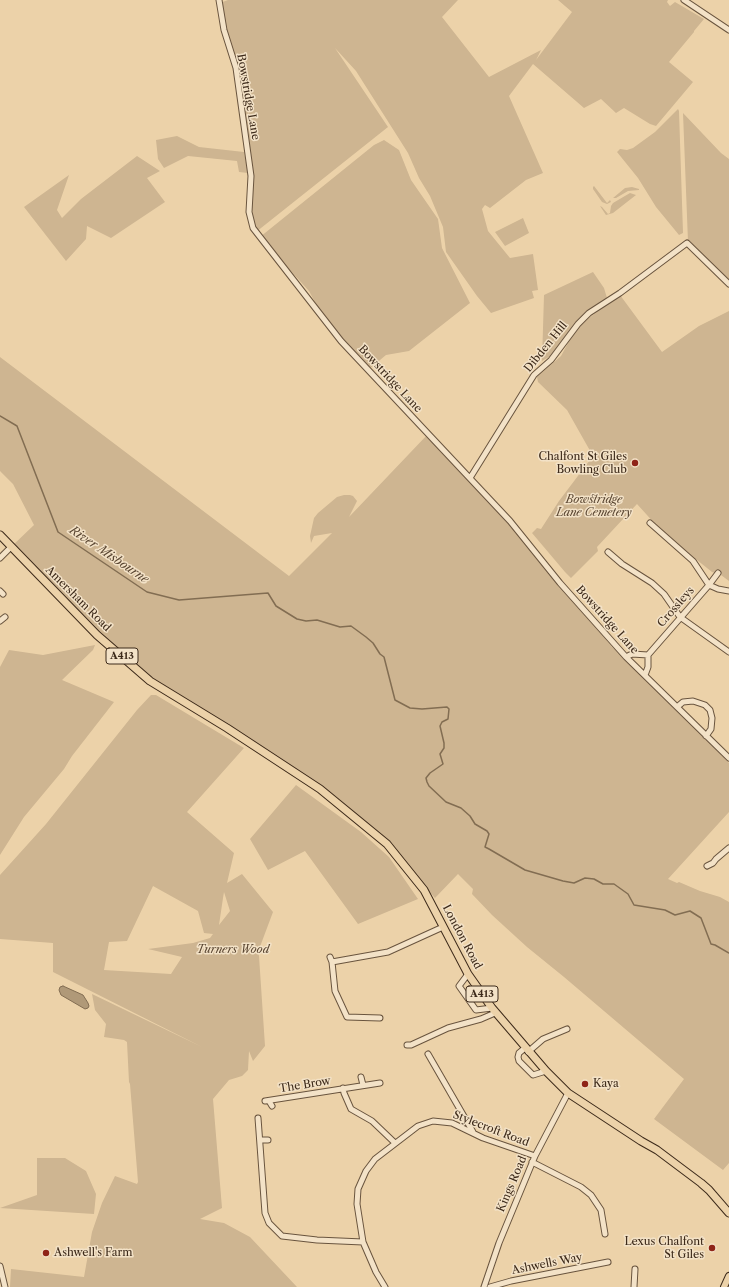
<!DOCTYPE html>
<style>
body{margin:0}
canvas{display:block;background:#ecd2a9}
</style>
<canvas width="729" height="1287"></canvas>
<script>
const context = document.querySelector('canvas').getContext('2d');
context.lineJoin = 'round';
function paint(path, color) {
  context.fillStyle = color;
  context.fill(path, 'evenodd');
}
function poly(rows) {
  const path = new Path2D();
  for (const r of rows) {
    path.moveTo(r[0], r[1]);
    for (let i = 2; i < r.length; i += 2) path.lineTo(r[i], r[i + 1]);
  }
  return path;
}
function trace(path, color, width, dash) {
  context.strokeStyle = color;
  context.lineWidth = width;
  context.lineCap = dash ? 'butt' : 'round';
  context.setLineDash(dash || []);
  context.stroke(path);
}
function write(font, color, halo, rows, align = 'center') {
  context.font = font + ' "Libre Caslon Text",serif';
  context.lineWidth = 3;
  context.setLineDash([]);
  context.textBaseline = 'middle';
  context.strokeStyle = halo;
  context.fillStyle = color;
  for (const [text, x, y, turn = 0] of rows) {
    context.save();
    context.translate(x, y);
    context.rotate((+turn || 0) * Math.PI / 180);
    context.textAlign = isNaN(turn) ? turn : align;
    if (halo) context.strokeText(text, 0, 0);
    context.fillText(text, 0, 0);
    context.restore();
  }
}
const green = poly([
 [228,0,458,0,442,17,489,77,541,50,536,60,572,12,558,0,668,0,667,2,670,6,675,2,704,19,694,31,694,32,669,62,693,82,656,126,650,124,624,108,616,113,601,99,584,108,533,64,509,96,543,173,526,180,490,208,485,205,482,209,488,231,510,258,533,254,538,290,532,291,534,298,491,313,477,296,446,252,443,227,430,196,419,178,408,153,356,71,335,48,388,127,256,232,253,228,251,185,236,68,220,3],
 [678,109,679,111,683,233,679,235,656,207,638,178,617,152,620,149,627,150,633,148,655,132],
 [683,113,721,153,729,159,729,281,688,242],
 [177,136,199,147,244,152,248,173,239,172,237,161,188,156,164,168,158,159,156,140],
 [384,140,399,150,411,180,438,219,442,248,470,303,409,351,386,355,368,370,324,319,309,291,260,237,374,145],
 [137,156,160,171,147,178,165,202,111,238,87,226,86,239,66,261,24,207,69,175,57,210,62,218,81,199],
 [594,186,607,203,610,200,611,202,607,204,602,202,593,189,593,187],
 [632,187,639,189,639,190,628,191,616,198,613,198,625,188],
 [630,193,636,195,613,213,606,215,600,206,602,207,608,214,610,213,611,206,613,203],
 [523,218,529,233,505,246,495,232],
 [593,272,604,288,607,298,585,314,552,355,542,361,544,295],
 [620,295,662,352,699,326,729,311,729,581,721,575,712,572,677,544,656,525,637,504,597,547,598,551,571,578,565,572,532,533,537,528,541,529,559,501,593,456,567,410,538,382,537,377,561,356,574,332,589,318],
 [0,357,289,576,332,533,314,536,311,543,310,536,314,518,318,513,337,497,344,495,350,495,353,496,357,501,349,517,428,434,510,521,612,647,626,657,729,763,729,812,668,879,677,883,679,882,700,891,720,897,729,902,729,1163,723,1170,654,1119,684,1079,564,977,527,947,492,915,472,894,473,889,458,874,435,898,387,844,312,784,150,681,96,637,11,547,34,525,13,484,0,471],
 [95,645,93,650,62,680,114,702,72,756,64,769,24,817,0,855,0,667,9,650,43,655],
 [151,695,156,695,244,748,187,812,234,853,227,883,242,874,273,912,258,952,259,956,265,1046,253,1061,249,1051,248,1070,242,1076,229,1080,213,1099,222,1208,200,1219,224,1223,250,1237,297,1287,10,1287,11,1269,84,1277,92,1232,102,1203,115,1176,137,1184,138,1182,130,1084,129,1082,127,1042,124,1040,104,1037,106,1024,95,1010,92,994,202,1047,53,972,53,943,0,939,0,875,46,824,137,710],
 [153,886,198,911,204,933,213,934,210,938,193,943,148,949,182,957,171,974,104,970,109,942,127,941],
 [224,892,230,911,219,925,223,898],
 [296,785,361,832,389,857,418,899,358,924,305,851,268,870,250,839],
 [37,1158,65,1158,86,1171,96,1194,94,1214,0,1208,37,1195]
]);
const water = poly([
 [63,986,83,995,88,1003,89,1006,88,1008,85,1009,61,995,59,990,60,987,63,986]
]);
const stream = poly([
 [0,416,17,426,58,532,147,592,179,600,268,593,276,606,297,619,306,621,317,620,340,627,351,626,366,637,373,643,380,654,384,657,395,700,410,708,422,709,447,707,449,709,448,719,442,722,440,726,444,743,444,748,440,754,443,764,430,773,426,778,427,782,429,786,446,802,461,808,470,816,475,824,487,831,489,834,485,847,489,849,525,870,563,881,574,883,585,878,594,879,603,884,614,884,628,894,634,905,665,910,675,915,690,911,701,918,711,944,715,945,729,953]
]);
const minor = poly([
 [219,0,224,30,236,68,251,176,249,212,253,228,341,341,510,521,560,583,626,657,729,758],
 [684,0,729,30],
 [470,478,534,375,551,360,578,324,589,313,620,293,687,243,729,284],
 [650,523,693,561,709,585,718,589,729,591],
 [608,552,622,564,652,583,664,594,680,617,729,652],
 [0,558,11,547],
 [0,591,3,594],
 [0,621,5,617],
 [626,657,632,654,648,655],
 [645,675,648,667,648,655,709,585,718,573],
 [677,707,683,702,693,701,705,705,710,710,712,718,711,729,706,736],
 [707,866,713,863,716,859,729,848],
 [330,957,332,962,335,991,347,1017,380,1018],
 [332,962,388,952,443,927],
 [468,974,459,986,476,1010,492,1008],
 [407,1045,411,1045,448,1028,481,1019,495,1013],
 [525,1048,519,1053,518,1057,519,1061,533,1075,546,1071],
 [528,1052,543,1039,567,1029],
 [428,1054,473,1132],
 [361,1077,363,1085],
 [343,1088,344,1093,351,1109,372,1121,395,1143],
 [265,1101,380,1083],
 [269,1101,272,1106],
 [258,1118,265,1213,269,1223,282,1236,317,1240,363,1242],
 [260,1140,268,1140],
 [532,1162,581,1187,591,1195,601,1210,605,1234],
 [0,1266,5,1287],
 [385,1287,376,1272,363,1242,357,1204,358,1189,366,1171,375,1159,418,1126,433,1121,452,1123,483,1138,535,1156],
 [484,1287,499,1243,535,1156,568,1093],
 [490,1287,511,1281,608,1262],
 [634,1287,635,1269]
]);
const major = poly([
 [724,1287,729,1276]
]);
const highway = poly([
 [0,535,97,635,150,681,227,728,320,789,387,844,424,890,468,974,492,1008,546,1071,568,1093,641,1141,657,1150,701,1183,709,1190,729,1213]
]);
const markers = [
 [635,463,4,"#8f2418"],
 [585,1084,4,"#8f2418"],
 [712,1248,4,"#8f2418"],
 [46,1253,4,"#8f2418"]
];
const shields = [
 [122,656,32],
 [482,994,32]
];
const shieldNames = [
 ["A413",122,656],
 ["A413",482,994]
];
const streetNames = [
 ["Bowstridge Lane",248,97,80],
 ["Dibden Hill",546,347,-51],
 ["Bowstridge Lane",390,379,47],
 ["Amersham Road",78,599,45],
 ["Crossleys",676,607,-49],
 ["Bowstridge Lane",607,620,48],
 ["London Road",462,937,62],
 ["The Brow",305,1085,-9],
 ["Stylecroft Road",491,1129,21],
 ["Kings Road",512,1184,-67],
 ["Ashwells Way",547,1264,-11]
];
const poiNames = [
 ["Chalfont St Giles",627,457],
 ["Bowling Club",627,470],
 ["Kaya",593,1084,"left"],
 ["Lexus Chalfont",704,1242],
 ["St Giles",704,1255],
 ["Ashwell's Farm",54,1253,"left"]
];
const parkNames = [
 ["Bowstridge",594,500],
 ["Lane Cemetery",594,513],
 ["Turners Wood",233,950]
];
const waterNames = [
 ["River Misbourne",109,555,34]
];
paint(green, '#ceb591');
paint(water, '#b09978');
trace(water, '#826d52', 1);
trace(stream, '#826d52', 1.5);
trace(minor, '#69543e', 7);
trace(major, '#3d2a1a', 8);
trace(highway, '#3d2a1a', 9);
trace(minor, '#f3e2c7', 5);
trace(major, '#ecd2a9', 6);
trace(highway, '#ecd2a9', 7);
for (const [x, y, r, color] of markers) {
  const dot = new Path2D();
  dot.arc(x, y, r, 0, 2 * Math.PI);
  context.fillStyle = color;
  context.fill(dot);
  trace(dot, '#f3e2c7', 1.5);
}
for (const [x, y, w] of shields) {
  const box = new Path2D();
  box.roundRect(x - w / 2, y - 8, w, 16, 3);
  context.fillStyle = '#f3e2c7';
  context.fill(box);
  trace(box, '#3d2a1a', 1);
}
write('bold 10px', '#3d2a1a', null, shieldNames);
write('11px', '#3d2a1a', '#f3e2c7', streetNames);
write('11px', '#3d2a1a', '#f3e2c7', poiNames, 'right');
write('italic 11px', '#5a4632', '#f3e2c7', parkNames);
write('italic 12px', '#5a4632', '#f3e2c7', waterNames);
</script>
